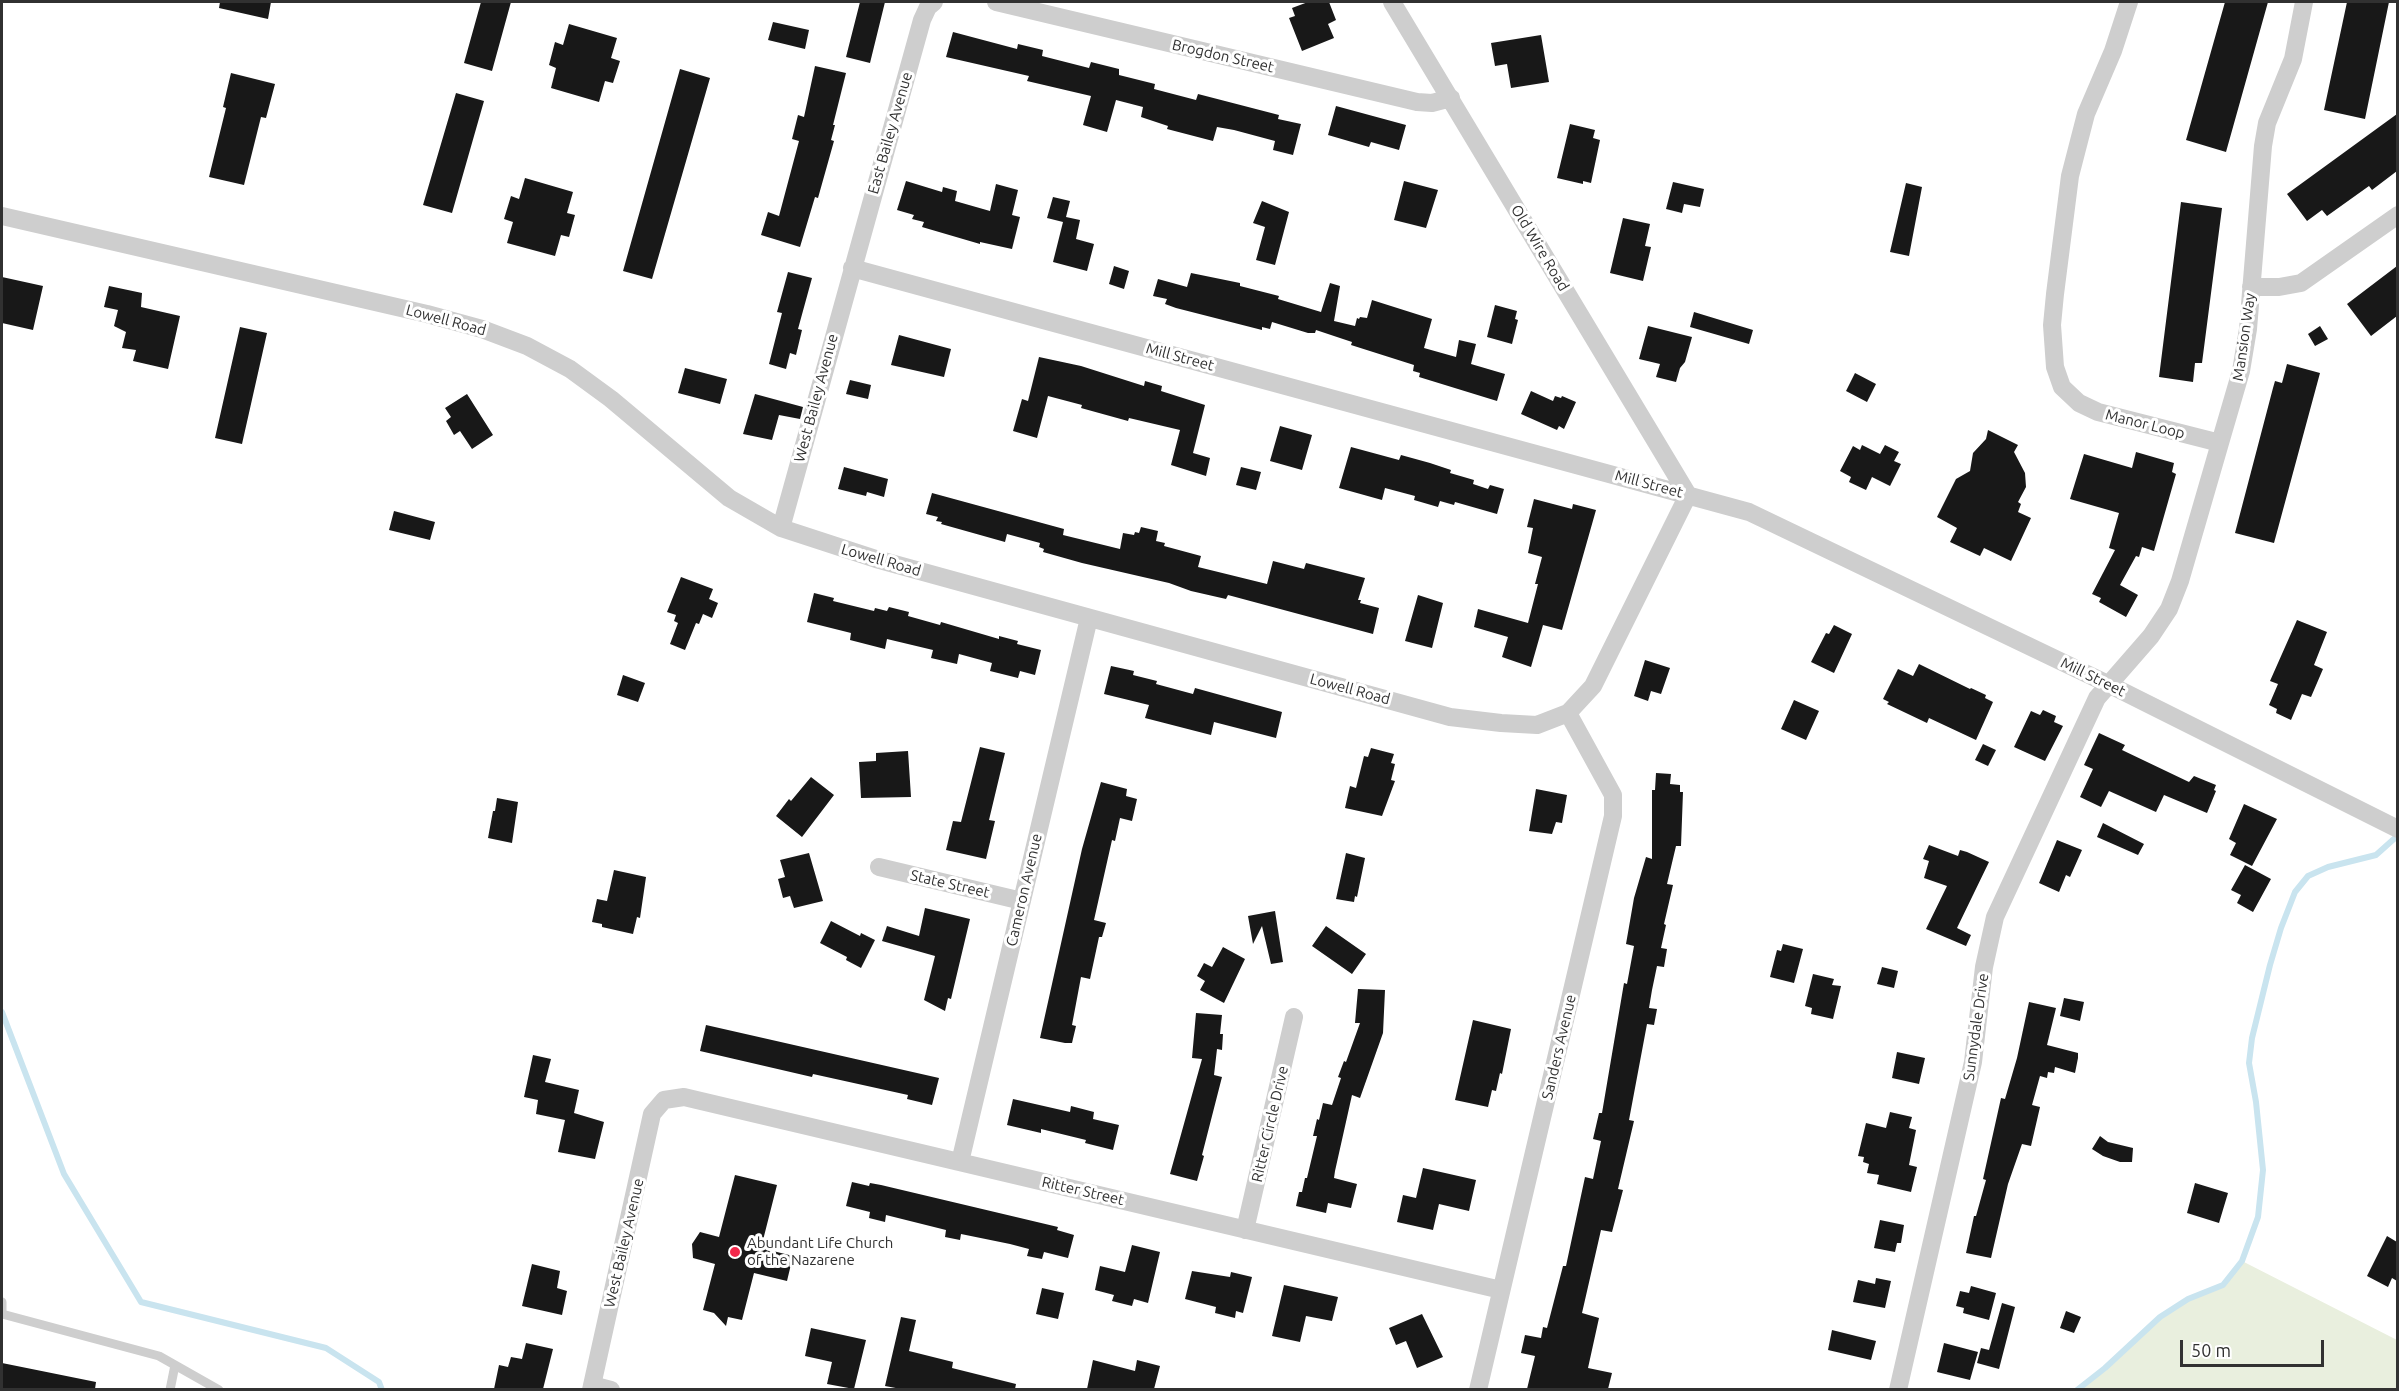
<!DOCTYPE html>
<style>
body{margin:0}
#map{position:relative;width:2399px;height:1391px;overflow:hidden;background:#fff;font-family:Ubuntu,sans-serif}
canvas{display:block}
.frame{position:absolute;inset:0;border:3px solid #313131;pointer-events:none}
.scale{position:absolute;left:2180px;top:1340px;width:144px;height:27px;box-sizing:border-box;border:3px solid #313131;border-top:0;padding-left:8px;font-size:18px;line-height:21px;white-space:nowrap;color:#313131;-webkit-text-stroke:4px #fff;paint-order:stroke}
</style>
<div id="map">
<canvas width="2399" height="1391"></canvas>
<div class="frame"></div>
<div class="scale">50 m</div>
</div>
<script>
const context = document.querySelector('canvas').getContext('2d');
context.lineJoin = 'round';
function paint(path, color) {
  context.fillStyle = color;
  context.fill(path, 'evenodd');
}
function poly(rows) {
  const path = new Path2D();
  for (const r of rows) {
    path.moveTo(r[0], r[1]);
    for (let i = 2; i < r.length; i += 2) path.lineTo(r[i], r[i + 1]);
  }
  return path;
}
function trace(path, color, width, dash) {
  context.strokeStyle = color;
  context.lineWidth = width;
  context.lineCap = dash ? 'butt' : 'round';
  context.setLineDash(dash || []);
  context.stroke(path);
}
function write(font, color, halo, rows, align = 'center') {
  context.font = font + ' Ubuntu,sans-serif';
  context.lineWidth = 6;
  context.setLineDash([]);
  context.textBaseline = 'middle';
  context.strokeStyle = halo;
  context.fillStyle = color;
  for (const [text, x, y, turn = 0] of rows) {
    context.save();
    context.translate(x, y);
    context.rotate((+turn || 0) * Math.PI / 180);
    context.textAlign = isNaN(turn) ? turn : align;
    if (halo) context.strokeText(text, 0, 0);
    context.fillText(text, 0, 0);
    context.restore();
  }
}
const green = poly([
 [2242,1261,2397,1340,2397,1389,2077,1389,2105,1368,2160,1317,2188,1299,2223,1285]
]);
const stream = poly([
 [2,1012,64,1174,141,1302,326,1348,379,1382,382,1390],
 [2077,1390,2105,1368,2160,1317,2188,1299,2223,1285,2242,1261,2258,1217,2263,1170,2256,1102,2249,1063,2252,1038,2270,965,2281,928,2295,892,2308,876,2328,867,2376,855,2395,838]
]);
const building = poly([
 [220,2,271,2,268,19,219,8],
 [481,2,511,2,492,71,464,63],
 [860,2,885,2,870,63,846,57],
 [1308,2,1329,2,1336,20,1328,24,1334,38,1302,51,1289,18,1295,16,1292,8],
 [2225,2,2268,2,2226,152,2186,140],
 [2347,2,2389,2,2365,119,2324,110],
 [773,22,809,30,805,49,768,40],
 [569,24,617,38,611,58,620,61,613,83,605,81,599,102,551,88,556,68,549,65,555,42,563,45],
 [953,32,1017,49,1018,44,1043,50,1042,56,1089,68,1091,62,1119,69,1119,75,1155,84,1154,89,1196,100,1198,94,1279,115,1278,119,1301,124,1293,155,1273,150,1275,141,1234,130,1217,127,1213,141,1167,129,1168,126,1141,117,1143,107,1116,100,1107,132,1083,125,1091,96,1027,81,1029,76,946,57],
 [1541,35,1549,82,1511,88,1507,64,1495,66,1491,43],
 [815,66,846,73,833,125,835,125,831,140,834,141,818,198,815,197,800,247,761,235,768,212,779,216,799,141,792,139,798,115,804,117],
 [680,69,710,78,652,279,623,271],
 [231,73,275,84,266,118,261,117,244,185,209,177,226,108,223,107],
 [456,93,484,101,452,213,423,205],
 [1336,106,1406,125,1399,150,1371,142,1369,147,1328,135],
 [2397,114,2397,171,2372,190,2369,186,2327,216,2322,210,2307,221,2287,194],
 [1570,124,1595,130,1593,138,1600,140,1591,183,1583,181,1583,184,1557,178],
 [525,178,573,192,567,213,575,215,569,237,561,235,555,256,507,243,513,222,504,219,511,196,519,199],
 [906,181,942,192,943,187,957,191,955,201,990,211,996,184,1018,190,1012,215,1020,217,1012,249,980,242,980,244,922,227,924,222,912,219,914,215,897,210],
 [1404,181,1438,190,1426,228,1394,220],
 [1673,182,1704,189,1700,207,1684,204,1682,213,1666,209],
 [1906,183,1922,187,1909,256,1890,252],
 [1053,197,1070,201,1066,217,1080,220,1076,239,1094,244,1087,271,1053,262,1063,222,1047,218],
 [1262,201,1289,212,1275,265,1256,260,1265,227,1253,223],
 [2181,202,2222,208,2202,363,2195,363,2193,382,2159,377],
 [1623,218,1650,224,1645,246,1651,247,1643,281,1610,273],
 [1114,266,1129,271,1124,289,1109,284],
 [2397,266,2397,316,2371,336,2347,304],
 [788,272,812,278,798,329,802,330,796,355,790,353,786,369,769,364,782,313,777,312],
 [1191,273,1240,283,1240,286,1279,296,1278,299,1321,312,1330,283,1340,286,1334,321,1355,326,1357,318,1359,319,1360,317,1367,318,1372,300,1432,319,1424,348,1456,357,1459,340,1476,344,1471,364,1505,374,1497,401,1419,377,1420,373,1413,371,1414,365,1351,345,1352,342,1316,330,1315,333,1308,333,1272,322,1270,329,1262,327,1262,330,1176,308,1165,304,1167,299,1153,296,1158,279,1187,287],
 [2,277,43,286,33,330,2,323],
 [109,286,142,293,141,307,180,316,168,369,133,361,136,350,122,348,126,332,114,326,118,310,104,307],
 [1495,305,1517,311,1515,319,1518,320,1512,344,1487,337],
 [1694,312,1753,330,1749,344,1690,327],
 [1648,326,1692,337,1685,362,1680,368,1676,382,1656,377,1660,364,1639,359],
 [2320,326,2328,339,2315,346,2308,334],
 [240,327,267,333,242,444,215,438],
 [899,335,951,349,944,377,891,365],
 [1039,357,1081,366,1144,386,1145,381,1162,386,1161,391,1205,405,1193,453,1210,458,1206,476,1171,465,1180,430,1129,418,1128,421,1081,408,1082,405,1048,396,1037,438,1013,431,1022,399,1028,401],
 [2287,364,2320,373,2274,543,2235,533,2273,388,2275,381,2282,383],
 [685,368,727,379,720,404,678,393],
 [1855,373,1876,384,1867,402,1846,391],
 [850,380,871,385,868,399,846,394],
 [1531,391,1553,401,1555,396,1561,398,1562,396,1576,402,1564,429,1559,426,1557,430,1521,414],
 [467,394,493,435,472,449,460,431,454,435,446,421,451,417,445,408],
 [755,394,803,407,800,419,779,415,772,440,743,434],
 [1280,426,1312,435,1302,470,1270,461],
 [1988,430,2018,445,2014,452,2025,473,2026,487,2018,502,2021,504,2018,512,2031,518,2011,561,1984,548,1980,556,1950,542,1957,528,1937,517,1956,479,1970,471,1973,453,1986,439],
 [1862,445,1880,454,1885,445,1899,452,1894,461,1901,464,1890,486,1872,477,1866,490,1849,482,1851,477,1840,471,1853,446,1860,450],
 [1351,447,1399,460,1401,455,1430,463,1451,470,1450,473,1474,480,1473,484,1488,489,1490,485,1504,489,1497,514,1455,502,1454,505,1440,501,1438,507,1414,500,1415,496,1385,488,1382,500,1339,488],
 [2136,452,2174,463,2172,472,2176,474,2154,551,2142,547,2139,557,2136,556,2120,585,2138,595,2126,617,2099,602,2101,598,2092,594,2115,550,2109,548,2119,513,2070,499,2084,454,2132,468],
 [844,467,888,479,884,497,867,492,866,496,838,489],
 [1241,467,1261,472,1256,490,1236,485],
 [932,493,1064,529,1063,535,1120,549,1123,533,1134,535,1135,532,1139,533,1141,527,1158,531,1156,541,1165,543,1164,546,1201,556,1198,567,1267,584,1273,561,1304,569,1306,563,1365,578,1358,600,1361,600,1360,603,1379,608,1373,634,1228,595,1226,599,1191,591,1169,583,1082,563,1043,552,1044,549,1039,547,1040,543,1007,534,1005,542,941,524,942,522,936,521,938,517,926,514],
 [1534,499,1572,509,1573,504,1596,510,1562,630,1543,625,1531,667,1502,657,1508,637,1474,627,1478,609,1528,623,1538,584,1535,584,1542,557,1528,553,1533,528,1527,527],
 [394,511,435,522,430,540,389,530],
 [681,577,713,589,709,599,718,603,712,618,703,614,699,624,696,623,685,650,670,644,678,623,674,621,676,615,667,612],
 [814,593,834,598,833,601,874,611,875,608,887,611,889,607,909,612,908,616,940,625,941,622,999,639,999,636,1018,641,1017,644,1041,650,1035,675,1020,671,1018,678,990,671,992,663,959,654,957,664,931,658,933,650,887,639,885,649,850,640,851,633,807,622],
 [1418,595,1443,603,1432,648,1405,641],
 [2297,620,2327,632,2314,665,2323,669,2311,697,2302,694,2291,720,2276,713,2277,709,2269,705,2278,684,2270,681],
 [1834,625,1852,634,1834,673,1811,662,1826,633,1829,634],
 [1645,660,1670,668,1661,694,1651,691,1648,701,1634,696],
 [1919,664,1970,689,1971,688,1986,695,1985,698,1993,702,1976,740,1929,718,1927,723,1887,704,1889,702,1883,699,1898,669,1913,676],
 [1111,666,1134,671,1133,675,1157,681,1156,684,1193,694,1195,688,1282,712,1276,738,1214,722,1211,735,1145,718,1149,705,1104,694],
 [623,675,645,683,638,702,617,695],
 [1794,700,1819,711,1806,740,1781,729],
 [2043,710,2056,716,2054,722,2063,726,2045,761,2014,747,2031,711,2040,715],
 [2099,733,2125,745,2122,750,2189,782,2194,776,2216,785,2214,790,2216,791,2207,813,2164,795,2156,812,2109,791,2101,807,2080,797,2093,769,2084,765],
 [1983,744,1996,750,1988,766,1975,760],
 [980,747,1005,753,989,820,995,821,986,859,946,850,953,821,961,822],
 [1371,748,1394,754,1391,763,1395,764,1391,780,1395,781,1382,816,1345,808,1350,786,1356,788,1364,756,1368,757],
 [908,751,911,797,861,798,859,762,876,761,876,753],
 [1656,773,1671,774,1670,784,1680,785,1680,792,1683,792,1681,846,1676,846,1667,884,1673,885,1664,924,1666,925,1661,948,1667,949,1664,967,1657,966,1652,990,1649,1008,1657,1009,1654,1025,1647,1024,1629,1120,1634,1121,1618,1189,1623,1190,1612,1232,1601,1230,1582,1313,1599,1318,1588,1368,1612,1373,1608,1389,1527,1389,1535,1356,1521,1353,1525,1335,1541,1338,1543,1327,1547,1328,1563,1266,1566,1266,1585,1177,1593,1179,1601,1141,1593,1139,1599,1113,1602,1113,1624,983,1627,984,1634,946,1626,944,1634,898,1646,857,1652,859,1652,790,1655,790],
 [811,777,834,795,802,837,776,816,789,799,791,801],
 [1101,782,1127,789,1126,796,1137,799,1132,821,1120,818,1115,841,1112,840,1094,920,1106,923,1102,937,1099,937,1090,979,1081,977,1072,1025,1076,1026,1072,1043,1065,1043,1040,1038,1082,849],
 [1536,789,1567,795,1562,823,1556,822,1552,834,1529,831],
 [497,798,518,802,512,843,488,838,493,811,495,811],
 [2244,804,2277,819,2252,866,2230,855,2236,843,2229,839],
 [2103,823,2144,844,2138,855,2097,837],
 [2057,840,2082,850,2070,877,2066,875,2059,892,2039,883],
 [1929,845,1958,856,1960,850,1967,852,1989,862,1957,928,1971,935,1966,946,1926,929,1947,886,1924,878,1929,861,1923,859],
 [809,853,823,901,794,908,790,896,783,898,778,879,785,877,780,860],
 [1346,853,1365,858,1357,897,1355,896,1354,902,1336,899],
 [2245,865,2271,879,2253,912,2237,903,2241,895,2231,890],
 [614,870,646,877,640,918,637,917,633,934,602,927,602,924,592,922,597,899,607,901],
 [925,908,970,919,951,999,948,998,945,1011,924,1000,935,956,882,941,887,926,919,936],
 [1275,911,1283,962,1271,964,1262,926,1253,944,1248,916],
 [831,921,860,936,861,933,875,940,861,968,846,960,847,957,820,943],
 [1326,926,1366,954,1352,974,1312,946],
 [1783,944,1803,949,1794,983,1770,977,1777,950,1781,951],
 [1223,947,1245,959,1224,1003,1200,990,1205,981,1197,976,1204,963,1212,967],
 [1882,967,1898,971,1894,988,1877,984],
 [1813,974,1834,979,1832,985,1841,986,1833,1019,1811,1014,1812,1008,1805,1006],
 [1358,989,1385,990,1383,1033,1360,1098,1352,1095,1335,1171,1334,1178,1357,1184,1351,1208,1328,1203,1326,1213,1296,1206,1299,1192,1302,1192,1305,1178,1307,1178,1317,1136,1313,1136,1317,1119,1319,1120,1323,1103,1332,1105,1341,1078,1338,1077,1344,1061,1346,1062,1360,1023,1355,1023],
 [2064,998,2084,1002,2080,1021,2060,1016],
 [2029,1002,2056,1008,2047,1045,2078,1053,2078,1058,2075,1073,2055,1067,2054,1073,2048,1072,2047,1078,2040,1076,2032,1105,2040,1107,2031,1146,2022,1144,2008,1184,1991,1258,1966,1253,1974,1216,1976,1216,1986,1180,1983,1179,2001,1098,2005,1099,2017,1058],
 [1196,1013,1222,1015,1220,1034,1223,1034,1222,1050,1217,1049,1214,1075,1222,1077,1202,1155,1204,1156,1197,1181,1170,1174,1202,1059,1192,1058],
 [1473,1020,1511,1029,1502,1074,1500,1073,1496,1091,1492,1090,1488,1107,1455,1100],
 [706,1025,939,1078,932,1105,907,1099,908,1095,813,1074,812,1077,700,1051],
 [1897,1052,1925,1058,1919,1084,1892,1078],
 [533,1055,551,1059,545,1082,579,1090,574,1113,604,1122,595,1159,558,1152,565,1120,536,1114,538,1100,524,1097],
 [1013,1099,1070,1112,1071,1106,1094,1112,1093,1119,1119,1125,1113,1150,1085,1143,1086,1140,1041,1129,1041,1133,1007,1125],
 [1890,1112,1912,1117,1909,1128,1916,1130,1909,1165,1917,1167,1911,1192,1877,1184,1879,1175,1867,1173,1869,1164,1863,1162,1864,1157,1858,1156,1866,1123,1886,1128],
 [2100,1136,2108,1142,2133,1148,2132,1162,2120,1162,2103,1156,2092,1149],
 [1423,1168,1476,1180,1469,1211,1439,1204,1433,1230,1397,1222,1403,1195,1416,1198],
 [735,1175,777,1185,761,1248,793,1256,787,1281,754,1273,742,1320,728,1317,726,1326,714,1313,703,1310,715,1264,693,1258,692,1244,700,1232,719,1237],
 [852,1182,869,1186,870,1183,881,1185,1058,1227,1057,1230,1074,1235,1068,1258,1044,1252,1042,1259,1027,1256,1029,1249,1010,1244,961,1234,960,1240,945,1237,946,1230,886,1215,885,1222,869,1218,870,1212,846,1206],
 [2195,1183,2228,1193,2219,1223,2187,1213],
 [1880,1220,1904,1225,1901,1243,1897,1243,1895,1252,1874,1248],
 [2387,1236,2397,1242,2397,1281,2392,1278,2388,1287,2367,1276],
 [1132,1245,1160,1252,1148,1303,1134,1299,1132,1306,1112,1301,1114,1295,1095,1290,1100,1266,1125,1272],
 [532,1264,560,1271,557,1288,567,1291,562,1315,522,1306],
 [1192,1271,1230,1277,1231,1272,1252,1277,1243,1313,1236,1311,1235,1318,1215,1313,1216,1307,1185,1299],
 [1876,1278,1891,1281,1885,1308,1853,1302,1858,1280,1875,1284],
 [1284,1285,1338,1297,1332,1321,1306,1316,1300,1342,1272,1336],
 [1971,1286,1996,1293,1989,1320,1963,1313,1964,1308,1956,1306,1960,1291,1969,1293],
 [1042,1288,1064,1293,1058,1319,1036,1314],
 [2002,1303,2015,1307,1999,1369,1977,1363,1981,1348,1989,1350],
 [2066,1311,2081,1317,2074,1333,2060,1328],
 [1422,1314,1443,1357,1417,1368,1406,1341,1396,1345,1389,1328],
 [901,1317,916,1320,909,1351,953,1362,952,1368,1016,1384,1015,1389,901,1389,885,1386],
 [811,1328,866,1340,854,1389,827,1384,832,1362,805,1356],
 [1832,1330,1876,1341,1871,1360,1828,1350],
 [526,1343,553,1349,543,1389,494,1389,499,1365,508,1367,511,1357,522,1359],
 [1944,1343,1978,1352,1970,1380,1937,1372],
 [1093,1360,1135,1371,1137,1360,1160,1366,1154,1389,1087,1389],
 [2,1363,96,1382,95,1389,2,1389]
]);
const lane = poly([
 [2,1302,2,1314,159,1356,219,1390],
 [170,1390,175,1365]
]);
const street = poly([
 [996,2,1417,102,1432,103,1451,98],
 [1392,2,1688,495],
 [2129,2,2113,51,2086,114,2070,176,2055,294,2052,325,2055,367,2062,387,2079,403,2098,412,2220,443],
 [2,216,427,314,482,329,527,346,570,369,611,399,729,498,781,528,876,559,1450,717,1501,723,1537,725,1568,713,1593,686,1688,495],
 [852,268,1749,512,2110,685,2398,829],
 [2251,287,2279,287,2301,283,2398,215],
 [781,528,922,20,928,7,934,2],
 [879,867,1022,901],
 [960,1162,1089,618],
 [1245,1230,1294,1017],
 [592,1385,611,1390],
 [591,1390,652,1114,664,1100,684,1097,1501,1290],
 [1478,1390,1613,816,1613,795,1568,713],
 [1898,1390,1973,1062,1984,967,1995,917,2097,698,2151,636,2169,609,2180,581,2220,443,2241,371,2248,329,2263,146,2267,123,2293,59,2304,2]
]);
const markers = [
 [735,1252,6,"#f3284b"]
];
const streetNames = [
 ["Brogdon Street",1223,56,13],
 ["East Bailey Avenue",890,133,-74],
 ["Old Wire Road",1540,248,59],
 ["Lowell Road",446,320,15],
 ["Mansion Way",2244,337,-82],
 ["Mill Street",1180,357,15],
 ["West Bailey Avenue",816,398,-75],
 ["Manor Loop",2145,424,14],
 ["Mill Street",1649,484,15],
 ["Lowell Road",881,560,16],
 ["Mill Street",2093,677,26],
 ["Lowell Road",1350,689,15],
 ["State Street",950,884,13],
 ["Cameron Avenue",1024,890,-77],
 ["Sunnydale Drive",1976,1027,-82],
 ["Sanders Avenue",1559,1047,-77],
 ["Ritter Circle Drive",1270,1124,-77],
 ["Ritter Street",1083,1191,13],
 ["West Bailey Avenue",624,1243,-77]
];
const poiNames = [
 ["Abundant Life Church",747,1243],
 ["of the Nazarene",747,1260]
];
paint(green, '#e9efde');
trace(stream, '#c9e4ef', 6);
paint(building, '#181818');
trace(lane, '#cecece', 9);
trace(street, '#cecece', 18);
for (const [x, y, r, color] of markers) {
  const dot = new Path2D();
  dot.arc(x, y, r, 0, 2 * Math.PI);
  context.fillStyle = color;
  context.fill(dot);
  trace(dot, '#fff', 2);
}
write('15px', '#313131', '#fff', streetNames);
write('15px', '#313131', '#fff', poiNames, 'left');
</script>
